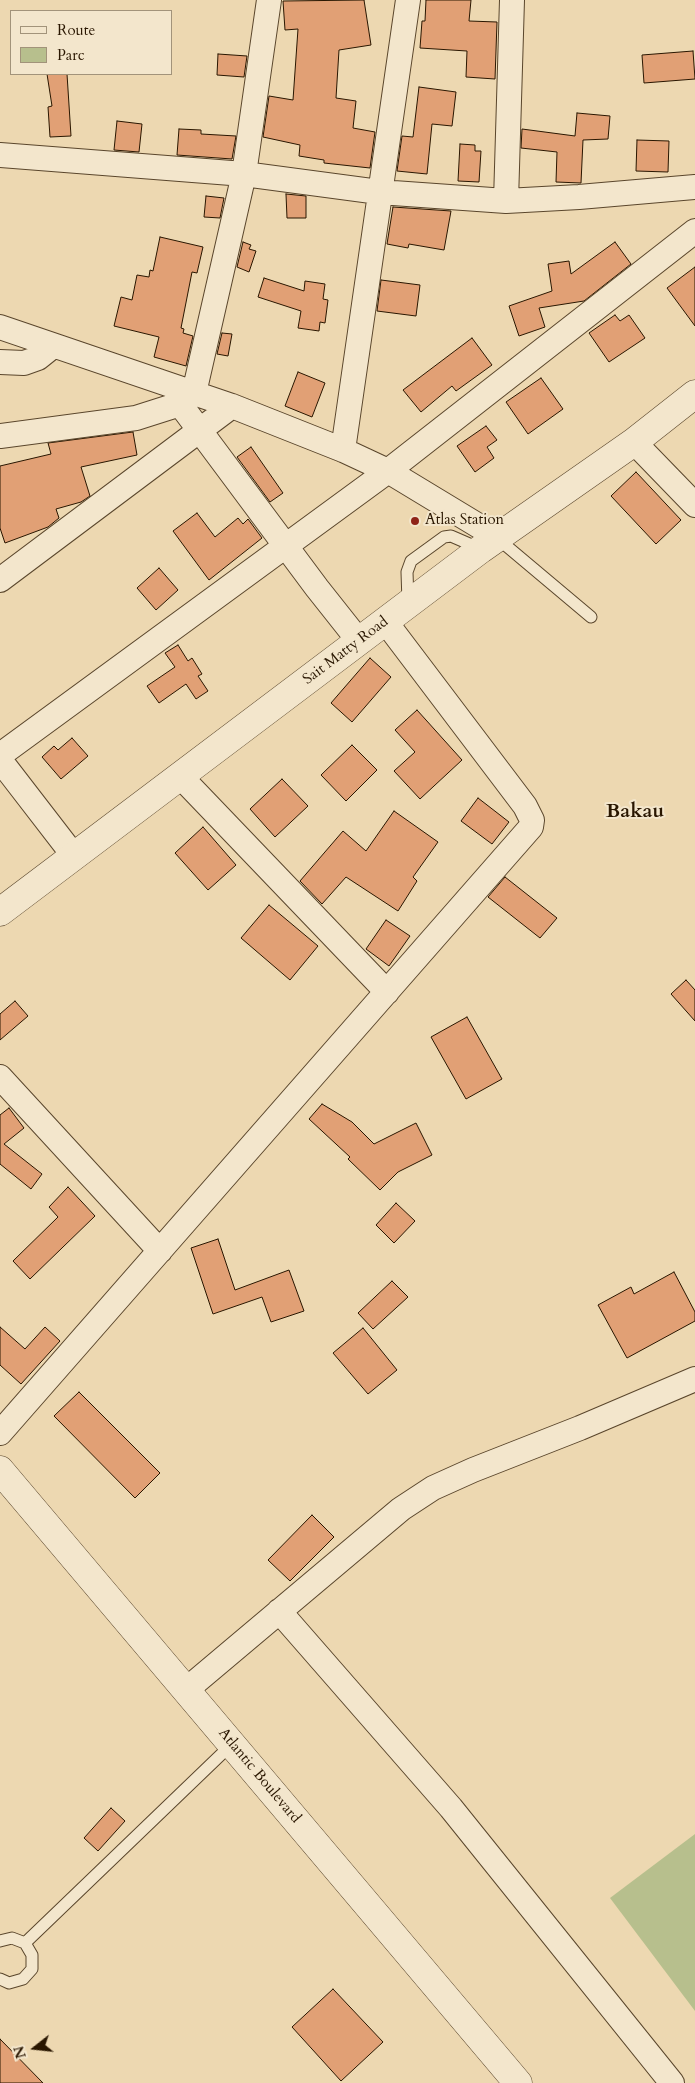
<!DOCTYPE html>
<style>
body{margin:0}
#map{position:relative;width:695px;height:2083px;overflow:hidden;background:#edd8b1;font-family:Cardo,serif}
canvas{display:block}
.legend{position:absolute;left:10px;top:10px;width:162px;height:65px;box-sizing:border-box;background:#f3e6cc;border:1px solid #a2937a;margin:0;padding:6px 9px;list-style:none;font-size:15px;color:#291600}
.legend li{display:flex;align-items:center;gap:10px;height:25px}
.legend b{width:25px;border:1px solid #a2937a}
.north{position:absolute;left:10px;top:2023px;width:50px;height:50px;-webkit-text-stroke:4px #f3e6cc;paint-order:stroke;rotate:254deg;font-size:14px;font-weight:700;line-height:20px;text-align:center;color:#291600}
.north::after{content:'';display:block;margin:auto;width:18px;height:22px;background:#291600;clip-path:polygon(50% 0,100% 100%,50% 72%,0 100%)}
</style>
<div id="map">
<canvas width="695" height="2083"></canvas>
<ul class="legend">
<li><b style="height:6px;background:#f3e6cc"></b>Route</li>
<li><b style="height:14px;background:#b7bf8d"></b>Parc</li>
</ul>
<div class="north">N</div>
</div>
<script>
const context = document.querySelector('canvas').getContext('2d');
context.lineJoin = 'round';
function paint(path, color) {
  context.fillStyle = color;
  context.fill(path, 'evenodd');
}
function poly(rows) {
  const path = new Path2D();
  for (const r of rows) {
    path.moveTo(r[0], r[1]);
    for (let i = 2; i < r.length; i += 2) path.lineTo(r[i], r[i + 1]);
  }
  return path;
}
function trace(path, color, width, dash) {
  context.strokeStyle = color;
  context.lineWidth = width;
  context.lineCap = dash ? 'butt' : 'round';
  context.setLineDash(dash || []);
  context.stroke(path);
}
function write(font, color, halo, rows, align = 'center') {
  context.font = font + ' Cardo,serif';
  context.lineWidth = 4;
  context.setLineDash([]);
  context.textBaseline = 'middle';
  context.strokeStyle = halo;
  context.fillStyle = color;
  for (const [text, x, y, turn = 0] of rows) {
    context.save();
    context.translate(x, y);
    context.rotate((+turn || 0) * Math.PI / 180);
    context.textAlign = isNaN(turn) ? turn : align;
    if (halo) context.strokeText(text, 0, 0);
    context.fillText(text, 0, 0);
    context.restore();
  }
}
const green = poly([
 [695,1834,695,2011,610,1898]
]);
const building = poly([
 [364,0,371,45,339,50,336,98,356,101,353,128,375,132,370,168,324,163,324,160,299,156,300,145,263,137,269,96,293,100,298,29,285,30,283,1,364,0],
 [426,0,471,0,469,21,497,22,495,79,466,77,467,51,420,48,422,21,425,21,426,0],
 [693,51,695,79,644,83,642,55,693,51],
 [218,54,247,56,244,77,217,75,218,54],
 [47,74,67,74,71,136,50,137,48,107,52,106,47,74],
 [419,87,456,92,452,126,432,124,427,174,397,171,402,136,413,137,419,87],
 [577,113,610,116,608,139,583,140,581,183,556,182,557,152,521,148,522,129,575,136,577,113],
 [117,121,142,124,139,152,114,150,117,121],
 [179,129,201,130,201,134,236,136,232,159,177,155,179,129],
 [637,140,669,141,668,172,636,171,637,140],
 [460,144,475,145,475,151,481,151,479,182,458,181,460,144],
 [286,194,306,196,306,218,287,218,286,194],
 [206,196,224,198,220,218,204,217,206,196],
 [393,207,451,211,444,250,409,244,408,248,387,244,393,207],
 [160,237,203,247,197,273,192,272,181,328,184,329,183,333,193,336,186,366,154,357,159,337,114,326,121,297,132,300,137,275,149,277,150,270,153,271,160,237],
 [243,242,251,245,249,249,256,251,249,272,237,267,243,242],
 [615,242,631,264,584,301,539,308,545,327,519,336,509,306,552,291,548,264,569,261,571,274,615,242],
 [695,267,695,326,667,288,695,267],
 [264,278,304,291,305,281,325,284,323,299,328,300,325,323,320,322,319,331,298,328,301,311,258,297,264,278],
 [381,280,420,285,416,316,377,311,381,280],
 [615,315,620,321,629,315,645,338,609,362,589,333,615,315],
 [222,333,232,334,228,356,217,354,222,333],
 [472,338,492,365,456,391,452,386,421,412,403,390,472,338],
 [298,372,325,383,312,417,285,406,298,372],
 [541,378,563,409,528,434,506,402,541,378],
 [486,426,497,440,487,447,494,458,475,472,457,446,486,426],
 [133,432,137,455,81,467,90,496,81,502,56,509,59,518,48,527,5,543,0,528,0,466,51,454,48,443,133,432],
 [251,447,283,493,270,502,237,457,251,447],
 [636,472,681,520,656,544,611,496,636,472],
 [197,513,215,537,238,518,243,524,248,519,262,538,209,580,173,531,197,513],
 [159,568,178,590,156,610,137,588,159,568],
 [178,645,188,661,192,658,202,674,198,676,208,691,196,699,186,684,159,703,147,686,175,667,165,653,178,645],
 [370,658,391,677,352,722,331,703,370,658],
 [417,710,462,760,420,799,394,771,415,752,395,730,417,710],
 [72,738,88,756,61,779,42,757,54,746,58,750,72,738],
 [352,745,377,770,346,801,321,775,352,745],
 [282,779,308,806,275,837,250,809,282,779],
 [478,798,509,822,492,844,461,821,478,798],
 [394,811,438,842,413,877,417,881,398,911,346,877,322,904,300,881,343,831,366,851,394,811],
 [203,827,236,865,208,890,175,853,203,827],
 [505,877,557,918,540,938,488,897,505,877],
 [269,905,318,946,290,980,241,938,269,905],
 [386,920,410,936,389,966,366,949,386,920],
 [686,980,695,990,695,1021,671,994,686,980],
 [15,1001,28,1016,0,1040,0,1014,15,1001],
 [467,1017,502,1079,466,1099,431,1037,467,1017],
 [322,1104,352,1122,374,1144,416,1123,432,1155,398,1172,380,1190,348,1159,350,1157,309,1119,322,1104],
 [9,1108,24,1128,4,1144,42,1174,31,1189,0,1164,0,1115,9,1108],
 [68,1187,95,1216,30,1279,13,1261,58,1217,49,1207,68,1187],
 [396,1203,415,1221,394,1243,376,1225,396,1203],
 [218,1239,235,1290,289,1270,304,1311,271,1322,262,1297,213,1314,191,1248,218,1239],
 [674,1272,695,1312,695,1321,627,1358,598,1305,631,1287,634,1294,674,1272],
 [392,1281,408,1297,373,1329,358,1313,392,1281],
 [0,1327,25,1349,45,1327,60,1341,21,1384,0,1365,0,1327],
 [363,1328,397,1370,368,1394,333,1353,363,1328],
 [79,1392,160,1473,135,1498,54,1416,79,1392],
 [312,1515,334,1537,290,1581,268,1560,312,1515],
 [111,1808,125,1821,98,1851,84,1838,111,1808],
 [333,1989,383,2042,341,2081,292,2027,333,1989],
 [0,2039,43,2083,0,2083,0,2039]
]);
const service = poly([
 [497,538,591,617],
 [408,602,407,572,411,561,444,537,451,536,481,549],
 [0,1941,12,1938,25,1943,32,1955,32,1969,23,1979,9,1983,0,1979],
 [25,1943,232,1744]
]);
const minor = poly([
 [0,155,244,174,379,192,506,201,579,197,695,187],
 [506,201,512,0],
 [0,327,232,406,343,450,388,471,497,537],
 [0,362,24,363,38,358,53,346],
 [180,404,317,588,359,641],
 [0,436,136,418,180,404,194,393,244,174,269,0],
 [634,442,695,505],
 [343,450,408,0],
 [0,580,232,406],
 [0,755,388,471,695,231],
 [0,760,74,856],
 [180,776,387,992],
 [0,1077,160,1251],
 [0,1433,531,827,532,820,525,806,385,621],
 [279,1611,451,1808,672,2083],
 [186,1690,401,1509,433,1488,473,1470,580,1428,695,1379]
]);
const tertiary = poly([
 [0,912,481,549,634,442,695,394],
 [0,1470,518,2083]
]);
const markers = [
 [415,521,5,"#8f2418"]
];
const poiNames = [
 ["Atlas Station",425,521]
];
const streetNames = [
 ["Sait Matty Road",346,651,-37],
 ["Atlantic Boulevard",259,1776,50]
];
const districtNames = [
 ["Bakau",635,812]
];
paint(green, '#b7bf8d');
paint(building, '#e1a075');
trace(building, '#291600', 1);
trace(service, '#5a462c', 13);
trace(minor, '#5a462c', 26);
trace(tertiary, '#5a462c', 29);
trace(service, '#f3e6cc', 11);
trace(minor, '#f3e6cc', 24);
trace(tertiary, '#f3e6cc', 28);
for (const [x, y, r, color] of markers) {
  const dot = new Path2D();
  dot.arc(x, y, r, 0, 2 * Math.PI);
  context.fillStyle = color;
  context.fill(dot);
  trace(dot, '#f3e6cc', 2);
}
write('15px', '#291600', '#f3e6cc', poiNames, 'left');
write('15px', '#291600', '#f3e6cc', streetNames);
write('bold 20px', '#291600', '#f3e6cc', districtNames);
</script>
